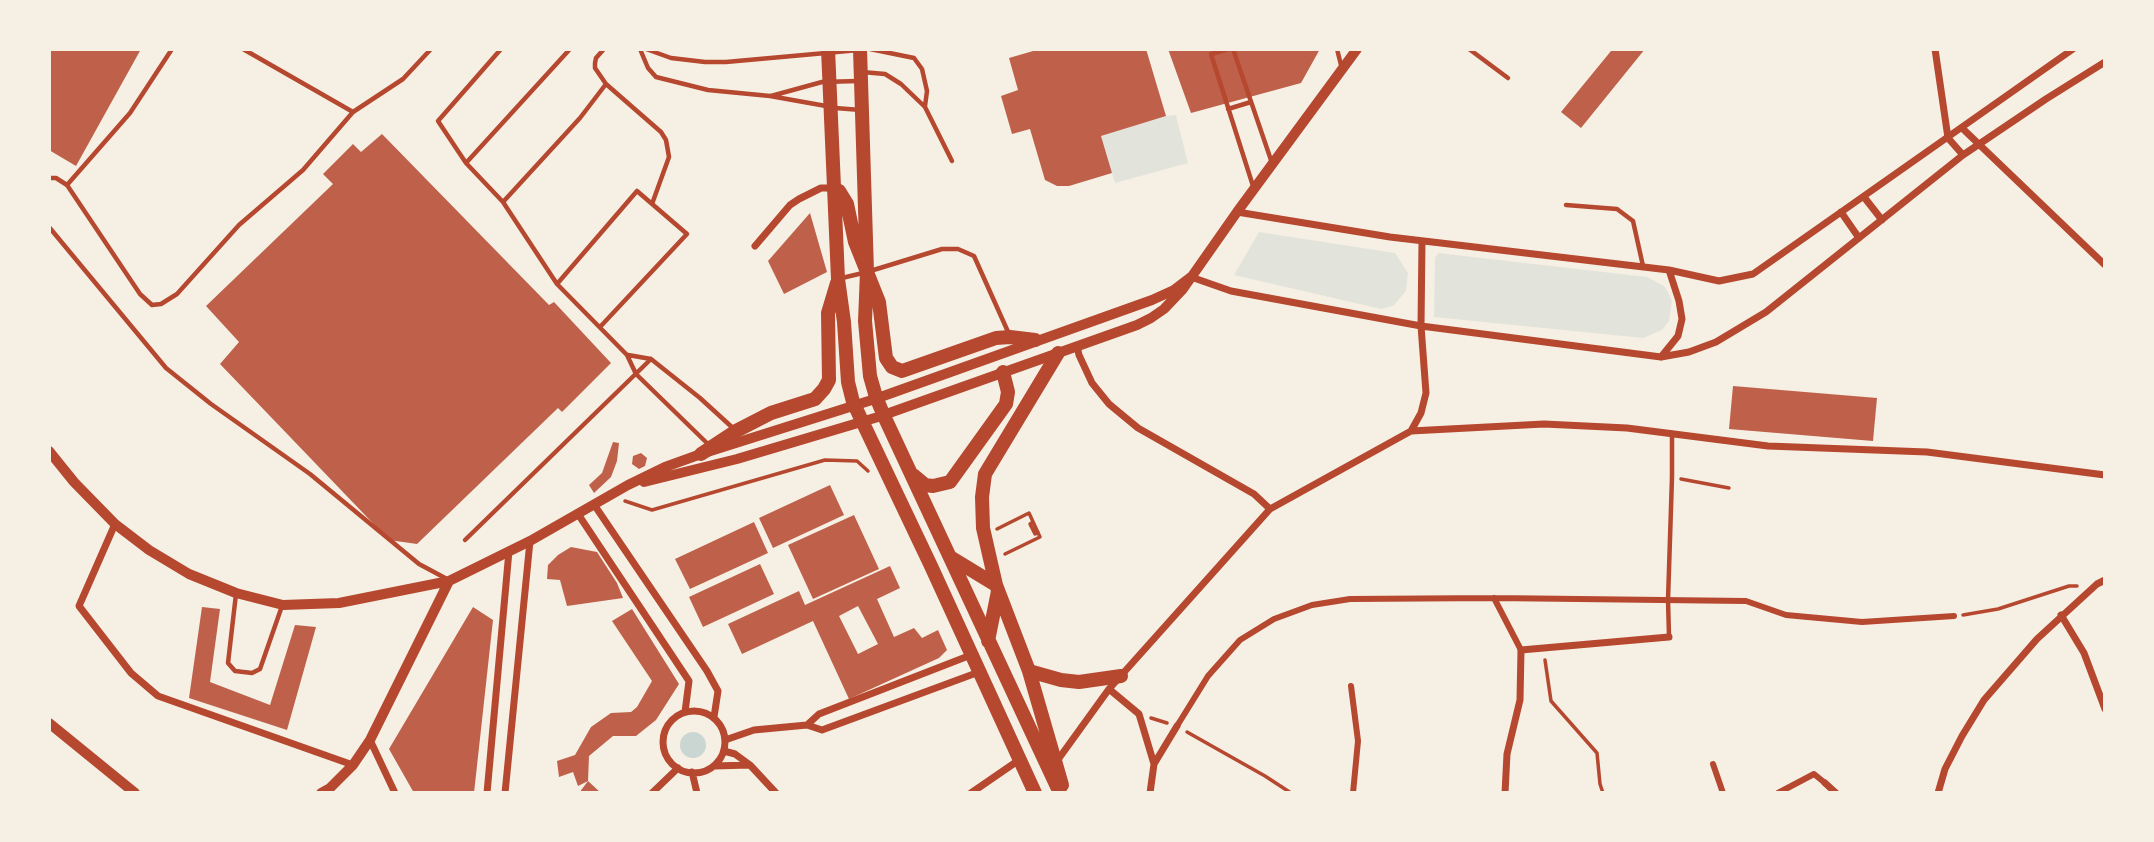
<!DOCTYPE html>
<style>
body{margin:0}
#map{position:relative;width:2154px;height:842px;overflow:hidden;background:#f6efe4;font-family:Georgia,serif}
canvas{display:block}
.frame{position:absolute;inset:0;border:51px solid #f6efe4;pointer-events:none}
</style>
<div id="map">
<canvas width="2154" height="842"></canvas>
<div class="frame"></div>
</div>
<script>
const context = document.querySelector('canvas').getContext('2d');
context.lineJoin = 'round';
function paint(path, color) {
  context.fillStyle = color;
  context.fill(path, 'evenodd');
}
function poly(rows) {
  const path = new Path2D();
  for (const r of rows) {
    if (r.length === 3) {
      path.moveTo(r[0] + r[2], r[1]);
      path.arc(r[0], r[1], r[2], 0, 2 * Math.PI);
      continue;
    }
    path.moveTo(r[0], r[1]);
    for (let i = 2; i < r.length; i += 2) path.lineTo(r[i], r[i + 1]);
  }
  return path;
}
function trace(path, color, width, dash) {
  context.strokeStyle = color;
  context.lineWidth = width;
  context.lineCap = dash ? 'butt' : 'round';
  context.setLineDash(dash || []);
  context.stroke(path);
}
const green = poly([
 [1176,115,1188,163,1115,183,1101,136,1166,116],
 [1259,232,1395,253,1408,273,1406,291,1393,306,1381,309,1234,275],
 [1438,253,1647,277,1664,286,1668,292,1672,301,1669,321,1662,330,1643,338,1434,317,1435,258]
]);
const water = poly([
 [693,745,13]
]);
const building = poly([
 [49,49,141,49,76,166,49,150],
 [1040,49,1146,49,1166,116,1101,136,1112,173,1069,186,1057,186,1045,180,1030,129,1012,134,1001,96,1018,90,1009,58],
 [1168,49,1320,49,1301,83,1191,113],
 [1609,49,1645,49,1581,128,1561,112,1611,51],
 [382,134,549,305,554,302,611,363,562,412,558,408,417,544,389,540,220,364,239,342,206,306,333,184,323,174,353,144,361,152],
 [810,213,827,272,784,294,768,261],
 [1733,386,1877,398,1873,441,1729,429],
 [613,442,619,443,617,461,611,477,594,493,589,485,602,473],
 [641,453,647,458,645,466,639,469,632,464,633,456],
 [830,485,844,515,773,548,759,518],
 [854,515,879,569,813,599,788,545],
 [754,522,768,553,690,589,675,559],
 [571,547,597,552,617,583,623,598,567,606,560,580,547,579,548,565,558,555],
 [760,564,774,594,703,627,689,597],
 [890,566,900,588,877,599,894,637,914,628,922,638,938,630,947,650,939,658,849,699,813,621,742,654,728,624,799,591,805,605],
 [858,606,878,644,858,654,839,616],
 [202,607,220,609,210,682,270,705,295,625,316,627,287,730,189,698],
 [473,607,493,620,474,793,414,793,389,749],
 [632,609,679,684,656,720,636,736,613,736,589,756,588,781,578,786,573,772,559,777,557,761,575,755,591,727,611,713,631,712,637,707,652,681,612,621],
 [588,781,601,793,579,793]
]);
const path = poly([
 [1681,479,1729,488],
 [625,501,652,510,825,460,857,461,868,471],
 [1033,522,1030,524,1035,534,1038,532],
 [997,529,1029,513,1040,537,1005,554],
 [1963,615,1998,609,2069,586,2077,586],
 [1545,660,1551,701,1597,753,1600,784,1603,793],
 [1151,718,1167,723],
 [1187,732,1265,776,1291,793]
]);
const service = poly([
 [243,49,353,112],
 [570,49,466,163,503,202,580,118,606,84,595,68,595,63,596,58,604,49],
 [640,49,648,68,656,77,708,90,770,96,826,106],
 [646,49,671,58,705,62,726,62,859,50],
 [870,49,914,58,922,69,927,91,925,106],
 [1229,49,1211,54,1253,186],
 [1233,49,1272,163],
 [1337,49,1341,65],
 [1469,49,1508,78],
 [862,72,885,74,901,84,925,107,952,161],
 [606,84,661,132,666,140,669,157,652,204],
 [771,96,822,82,858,81],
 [835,108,861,110],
 [1228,109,1251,102],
 [466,163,438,121,501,49],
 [49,178,56,178,67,185,140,294,152,305,161,304,177,294,239,225,303,170,353,112,403,79,431,49],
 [67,185,130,113,172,49],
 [503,202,557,284,627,355,636,374,710,446],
 [1566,205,1617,209,1633,221,1643,266],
 [49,227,166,368,211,404,310,474,419,564,447,579],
 [842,278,867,272,942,249,958,249,974,256,1009,334],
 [557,284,637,191,687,234,600,327],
 [628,355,651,359,700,398,734,429],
 [465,540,651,359],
 [236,594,228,663,235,671,252,673,260,669,282,606],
 [1669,636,1668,600,1672,477,1672,434]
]);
const pedestrian = poly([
 [1494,598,1521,650],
 [1351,686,1358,741,1353,793],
 [1177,726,1208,676,1240,640,1274,619,1312,605,1350,599,1494,598,1746,601,1786,615,1862,622,1954,616],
 [1713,764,1723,793],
 [1778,793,1814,774,1825,783]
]);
const minor = poly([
 [1935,49,1948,138,1963,155],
 [1962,128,2105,265],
 [1864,197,1882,220],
 [1237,212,1390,237,1669,270,1719,281,1753,274,2073,49],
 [1841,212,1859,238],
 [755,246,790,205,799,199,821,188,833,188],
 [1191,277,1231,291,1421,326,1661,357,1689,352,1716,342,1766,312,1963,155,2046,99,2105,62],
 [1077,346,1079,355,1092,383,1109,404,1138,428,1254,494,1270,509],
 [1661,357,1678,336,1682,319,1679,301,1669,270],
 [1411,431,1421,413,1426,393,1421,326,1422,241],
 [595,506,707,671,718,691,714,717],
 [578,514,689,681,685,712],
 [115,524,79,606,131,673,158,696,353,765],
 [2061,615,2084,653,2105,709],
 [1109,689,1139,714,1154,764],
 [694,742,31],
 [807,725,819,714,971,655],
 [370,740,395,793],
 [725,740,754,730,807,725,822,730,979,672],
 [724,751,735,754,750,765,776,793],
 [1057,761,1109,689,1270,509,1411,431,1544,424,1627,428,1768,446,1927,452,2105,475],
 [714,766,749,765],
 [692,772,697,793],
 [1825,783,1836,793],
 [487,793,509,551],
 [505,793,530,541],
 [652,793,678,768],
 [971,793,1019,760],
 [1150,793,1154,764,1177,726],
 [1505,793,1507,754,1520,700,1521,650,1669,637],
 [1938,793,1945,769,1962,736,1984,700,2037,639,2097,584,2105,580]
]);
const tertiary = poly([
 [49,451,74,482,115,524,149,550,189,574,236,593,283,605,339,603,449,581,530,541,628,485,665,467,701,454,875,399,1152,300,1174,290,1191,277],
 [644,482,737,459,878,417,1137,325,1151,318,1164,309,1183,289,1237,212,1357,49],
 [49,723,135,793],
 [321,793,330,788,353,765,370,740,449,581]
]);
const primary = poly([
 [828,49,838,279,844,322,848,382,853,402,931,566,1035,793],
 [860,49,867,272,865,321,870,376,876,397,884,416,1060,793],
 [833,188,839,191,847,204,855,242,879,302,886,358,892,367,902,371,996,338,1010,337,1035,340],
 [1058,353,985,474,982,497,983,528,996,585,1029,671,1062,785],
 [701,454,736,431,771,413,815,399,824,389,829,380,828,313,837,283],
 [913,475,925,485,933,486,950,482,1006,404,1008,392,1003,372],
 [950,557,996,585],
 [988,641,998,591],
 [1029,671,1061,680,1079,682,1121,676]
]);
paint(green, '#e2e4dc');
paint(water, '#c9d6d2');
paint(building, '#bf614a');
trace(path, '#b5482f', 3.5);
trace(service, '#b5482f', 4.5);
trace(pedestrian, '#b5482f', 6);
trace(minor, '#b5482f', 7);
trace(tertiary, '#b5482f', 10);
trace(primary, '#b5482f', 14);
</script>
